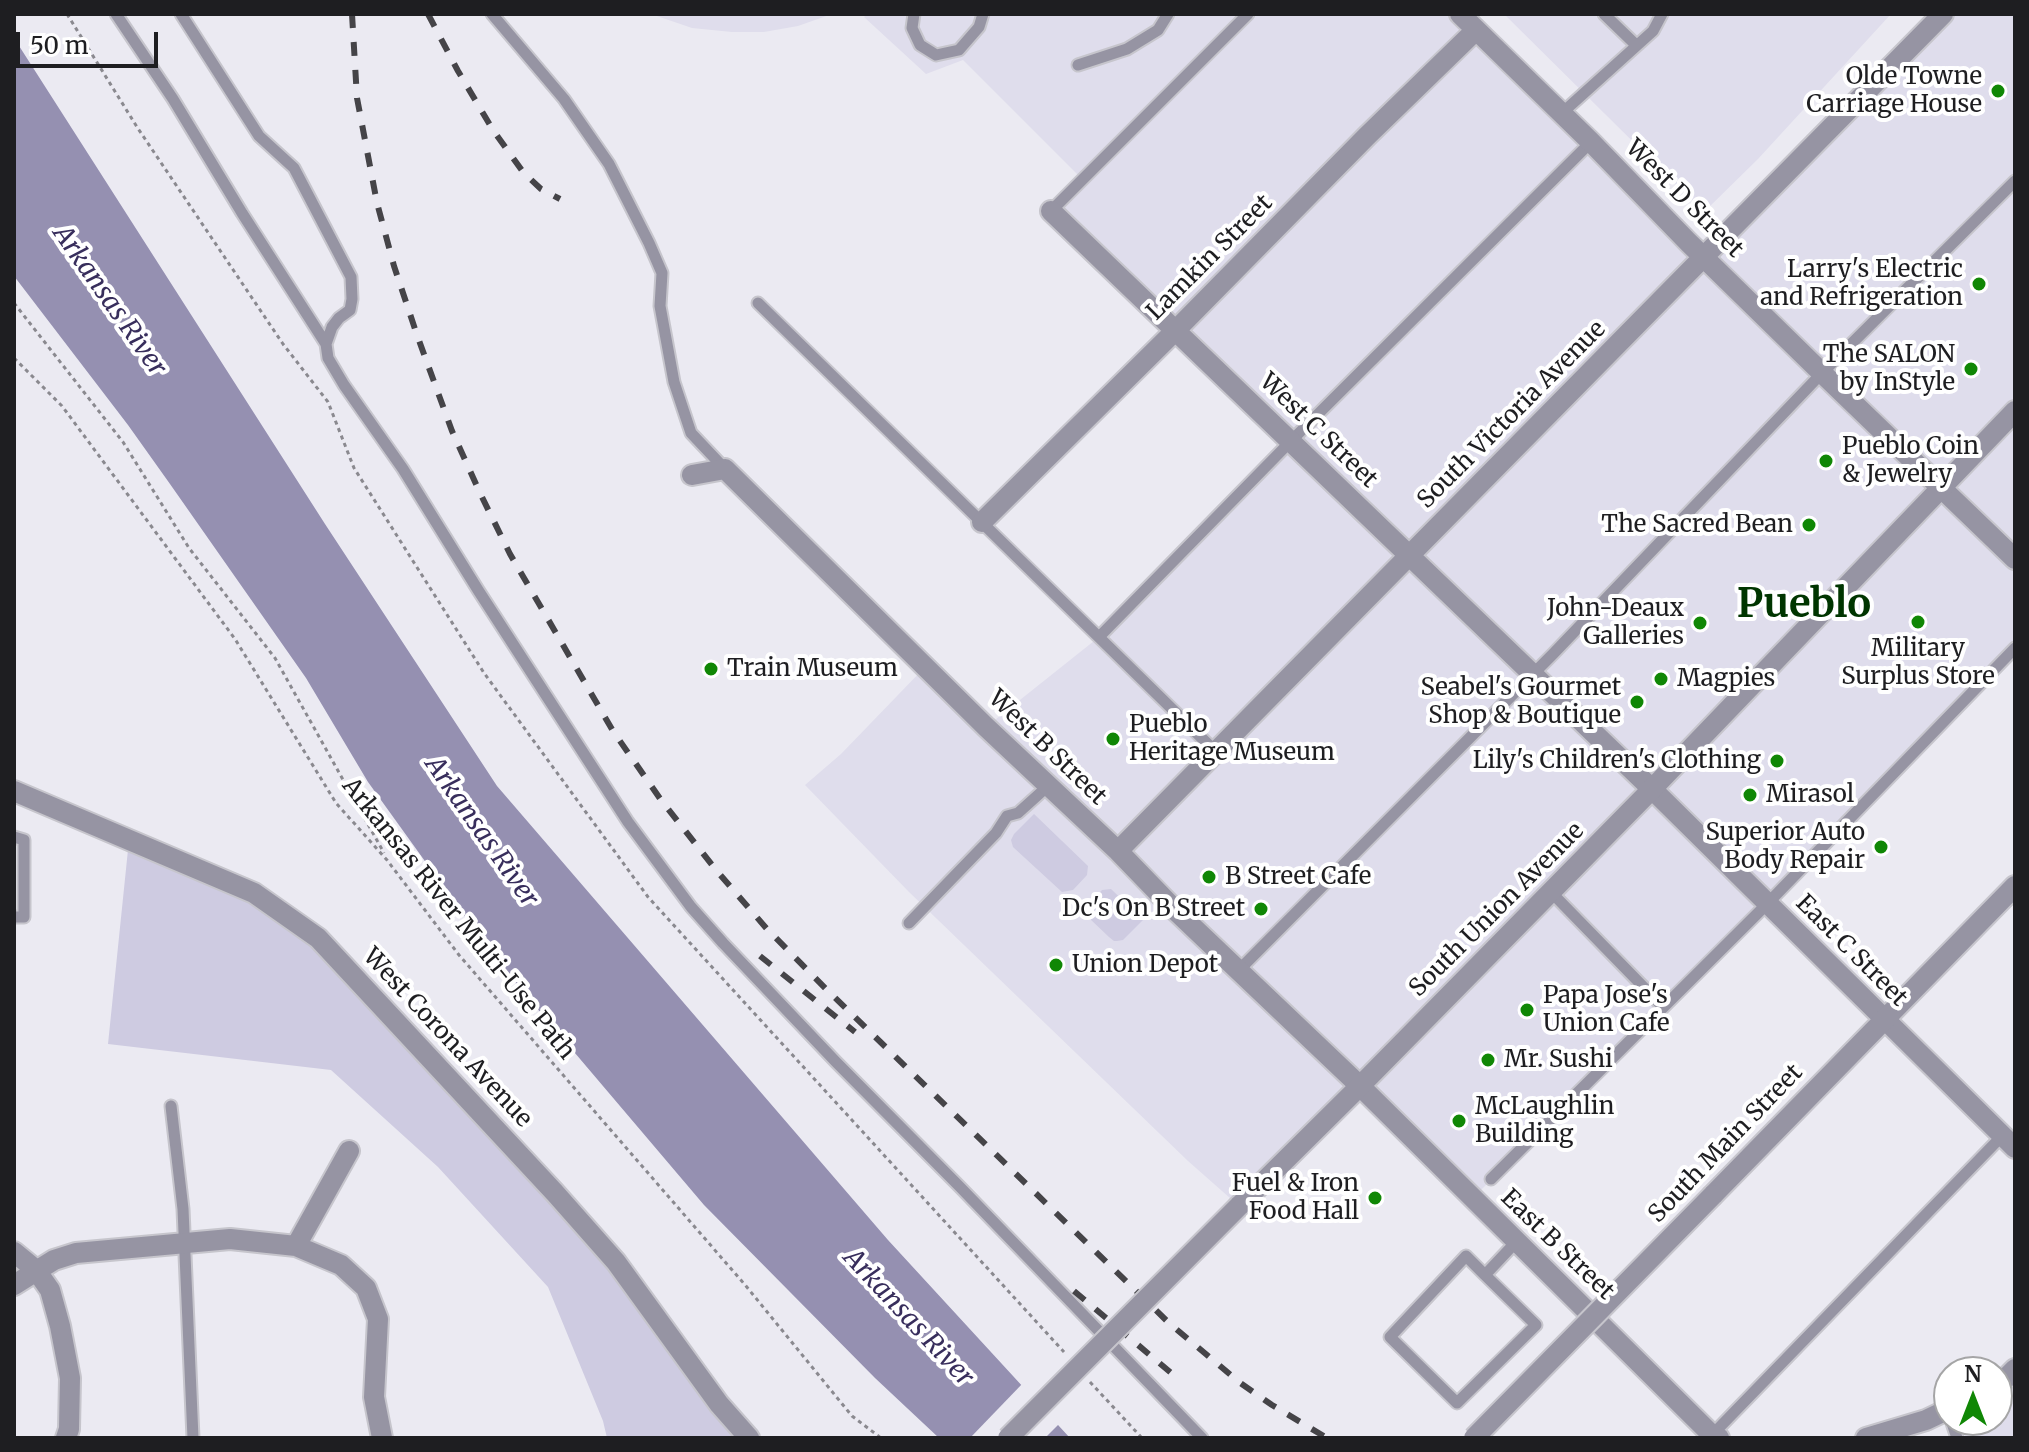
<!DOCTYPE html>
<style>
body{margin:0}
#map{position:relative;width:2029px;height:1452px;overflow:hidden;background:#ebeaf2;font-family:Merriweather,serif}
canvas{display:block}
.frame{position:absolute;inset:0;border:16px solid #1e1e21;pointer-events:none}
.north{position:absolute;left:1933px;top:1356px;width:80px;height:80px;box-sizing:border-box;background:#fff;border:2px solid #a5a5a6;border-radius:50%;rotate:0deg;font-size:22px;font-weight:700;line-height:32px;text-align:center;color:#1e1e21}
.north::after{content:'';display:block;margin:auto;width:28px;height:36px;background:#108705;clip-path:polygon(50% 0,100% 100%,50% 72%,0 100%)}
.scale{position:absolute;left:16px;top:32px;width:142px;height:36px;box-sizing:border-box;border:4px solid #1e1e21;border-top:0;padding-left:10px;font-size:24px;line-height:28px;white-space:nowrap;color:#1e1e21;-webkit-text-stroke:6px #fff;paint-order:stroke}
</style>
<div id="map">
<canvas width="2029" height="1452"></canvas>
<div class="frame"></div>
<div class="north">N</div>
<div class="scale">50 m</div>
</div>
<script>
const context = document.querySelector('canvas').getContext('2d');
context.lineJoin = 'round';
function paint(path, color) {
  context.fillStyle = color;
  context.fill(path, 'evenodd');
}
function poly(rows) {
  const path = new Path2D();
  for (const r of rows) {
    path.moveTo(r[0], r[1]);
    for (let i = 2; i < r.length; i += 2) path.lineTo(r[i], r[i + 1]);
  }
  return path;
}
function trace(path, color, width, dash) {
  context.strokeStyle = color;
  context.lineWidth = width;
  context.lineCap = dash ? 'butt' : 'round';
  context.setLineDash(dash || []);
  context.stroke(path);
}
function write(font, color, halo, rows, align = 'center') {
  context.font = font + ' Merriweather,serif';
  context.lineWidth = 8;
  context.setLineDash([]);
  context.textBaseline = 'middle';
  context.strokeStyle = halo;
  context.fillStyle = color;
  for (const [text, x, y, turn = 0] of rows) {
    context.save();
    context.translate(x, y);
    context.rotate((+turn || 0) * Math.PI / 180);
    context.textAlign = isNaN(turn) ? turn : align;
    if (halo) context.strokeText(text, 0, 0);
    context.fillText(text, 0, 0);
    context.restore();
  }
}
const built = poly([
 [651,14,832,14,798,26,764,32,732,32,692,28],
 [867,14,1460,14,1704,257,1943,14,2015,14,2015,648,1767,904,1472,1199,1360,1087,1239,1206,1188,1161,909,892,805,785,841,754,925,667,986,727,1099,637,1291,441,1051,211,1082,179,963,60,926,74,864,17],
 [1504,14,1891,14,1758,159,1704,212],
 [2015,1369,2015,1438,1957,1438,1951,1420,1997,1420,1997,1387]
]);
const green = poly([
 [1034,814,1088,866,1087,875,1073,890,1062,892,1013,847,1011,840,1014,834],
 [129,840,254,893,318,938,555,1193,749,1438,607,1438,603,1421,548,1287,438,1167,331,1070,108,1044],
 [1111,889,1143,920,1123,940,1117,941,1114,941,1109,937,1089,918,1086,913,1087,906,1102,890]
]);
const water = poly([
 [14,38,325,524,497,786,888,1240,1070,1438,939,1438,875,1378,704,1205,496,960,368,782,306,678,170,484,128,425,14,276]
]);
const pier = poly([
 [1024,1382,1061,1422,1045,1438,970,1438]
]);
const path = poly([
 [67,14,137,127,283,344,328,402,354,468,484,673,648,897,1064,1352],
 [14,303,123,442,189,548,275,658,384,853],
 [14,358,62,406,235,639,336,803,387,860,459,955,746,1286,852,1416,881,1438],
 [1090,1382,1142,1438]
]);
const service = poly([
 [116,14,173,99,242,213,326,344],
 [181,14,259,136,294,168,351,277,352,299,350,310,339,318,332,327,326,344,328,358,344,385,403,469,478,590,628,822,691,907,723,943,836,1062,960,1187,1202,1438],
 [492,14,564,99,609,164,649,243,662,273,660,306,674,382,691,433,725,469],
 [914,14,912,28,920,45,936,55,959,50,979,27,983,14],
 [1604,14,1636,45],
 [1078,65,1127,49,1158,30,1168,14],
 [1562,113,1653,31,1662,14],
 [1051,211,1248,14],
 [758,303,1216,752],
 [1099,637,1291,441,1591,142],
 [14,837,24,840,24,917,14,917],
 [1551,892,1663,1007],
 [909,923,996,833,1007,816,1018,813,1048,786],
 [1239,970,1553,654,1822,373,2015,181],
 [171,1106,183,1209,193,1438],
 [1491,1179,1767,904,2015,648],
 [1485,1275,1536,1325,1457,1403,1390,1337,1466,1256,1485,1275,1516,1242],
 [1951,1420,1957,1438],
 [1712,1435,2002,1136]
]);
const minor = poly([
 [1460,14,1591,142,1688,242,1822,373,2015,559],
 [1051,211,1652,789,2015,1148],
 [692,475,725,469,986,727,1118,851,1176,911,1360,1086,1712,1435,1719,1438],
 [982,522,1176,330,1367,136,1476,30],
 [14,791,254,893,318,938,555,1193,616,1262,719,1404,749,1438],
 [1118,851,1943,14],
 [296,1246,349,1151],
 [14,1252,36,1270,50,1290,60,1326,70,1378,69,1429,66,1438],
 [14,1285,54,1260,76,1253,230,1239,296,1246,341,1265,366,1288,378,1319,374,1397,382,1438],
 [1997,1387,2015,1369],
 [1866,1438,1926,1420,1949,1409]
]);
const tertiary = poly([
 [1713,1195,2015,886],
 [1239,1206,1360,1086,1652,789,2015,411]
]);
const rail = poly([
 [352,14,357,98,377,203,394,266,417,335,452,431,480,493,510,554,613,731,661,800,716,870,767,929,826,989,1169,1323,1239,1382,1272,1405,1327,1438],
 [428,14,458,71,493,130,523,172,541,189,560,199],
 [760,956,855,1032],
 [1074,1291,1176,1377]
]);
const tertiaryBridge = poly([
 [1008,1438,1239,1206],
 [1474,1438,1713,1195]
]);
const markers = [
 [1998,91,8,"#108705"],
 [1979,284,8,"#108705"],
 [1971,369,8,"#108705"],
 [1826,461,8,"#108705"],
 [1809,525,8,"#108705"],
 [1918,622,8,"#108705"],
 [1700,623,8,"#108705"],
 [711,669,8,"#108705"],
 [1661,679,8,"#108705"],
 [1637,702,8,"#108705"],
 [1113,739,8,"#108705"],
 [1777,761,8,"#108705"],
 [1750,795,8,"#108705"],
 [1881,847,8,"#108705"],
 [1209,877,8,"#108705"],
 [1261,909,8,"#108705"],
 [1056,965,8,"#108705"],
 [1527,1010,8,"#108705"],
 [1488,1060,8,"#108705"],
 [1459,1121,8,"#108705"],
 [1375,1198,8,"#108705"]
];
const poiNames = [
 ["Olde Towne",1982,77],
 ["Carriage House",1982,105],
 ["Larry's Electric",1963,270],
 ["and Refrigeration",1963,298],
 ["The SALON",1955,355],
 ["by InStyle",1955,383],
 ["Pueblo Coin",1842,447,"left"],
 ["& Jewelry",1842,475,"left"],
 ["The Sacred Bean",1793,525],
 ["John-Deaux",1684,609],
 ["Galleries",1684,637],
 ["Military",1918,649,"center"],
 ["Surplus Store",1918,677,"center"],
 ["Train Museum",727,669,"left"],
 ["Magpies",1677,679,"left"],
 ["Seabel's Gourmet",1621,688],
 ["Shop & Boutique",1621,716],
 ["Pueblo",1129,725,"left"],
 ["Heritage Museum",1129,753,"left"],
 ["Lily's Children's Clothing",1761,761],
 ["Mirasol",1766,795,"left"],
 ["Superior Auto",1865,833],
 ["Body Repair",1865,861],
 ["B Street Cafe",1225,877,"left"],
 ["Dc's On B Street",1245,909],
 ["Union Depot",1072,965,"left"],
 ["Papa Jose's",1543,996,"left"],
 ["Union Cafe",1543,1024,"left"],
 ["Mr. Sushi",1504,1060,"left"],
 ["McLaughlin",1475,1107,"left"],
 ["Building",1475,1135,"left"],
 ["Fuel & Iron",1359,1184],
 ["Food Hall",1359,1212]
];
const streetNames = [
 ["West D Street",1684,199,45],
 ["Lamkin Street",1210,258,-45],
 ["South Victoria Avenue",1512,415,-45],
 ["West C Street",1318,431,44],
 ["West B Street",1047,748,44],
 ["South Union Avenue",1497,910,-45],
 ["Arkansas River Multi-Use Path",458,919,51],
 ["East C Street",1851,951,45],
 ["West Corona Avenue",447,1038,47],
 ["South Main Street",1726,1144,-46],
 ["East B Street",1557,1245,44]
];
const waterNames = [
 ["Arkansas River",109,301,55],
 ["Arkansas River",481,832,55],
 ["Arkansas River",908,1318,47]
];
const townNames = [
 ["Pueblo",1804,606]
];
paint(built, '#dfddec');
paint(green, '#cecbe1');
paint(water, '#9590b1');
paint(pier, '#ebeaf2');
trace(service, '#c6c5cc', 15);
trace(minor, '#c6c5cc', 24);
trace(tertiary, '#c6c5cc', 24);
trace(path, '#8a898f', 3, [4, 4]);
trace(service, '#9694a3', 11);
trace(minor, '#9694a3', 20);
trace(tertiary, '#9694a3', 20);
trace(rail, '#454448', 6, [14, 14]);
trace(tertiaryBridge, '#c6c5cc', 24, []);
trace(tertiaryBridge, '#9694a3', 20);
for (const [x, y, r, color] of markers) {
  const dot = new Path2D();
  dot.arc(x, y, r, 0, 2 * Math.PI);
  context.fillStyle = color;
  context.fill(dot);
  trace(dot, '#fff', 3);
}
write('24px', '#1e1e21', '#fff', poiNames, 'right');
write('24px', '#1e1e21', '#fff', streetNames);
write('italic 26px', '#382e5c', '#fff', waterNames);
write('bold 40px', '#003500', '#fff', townNames);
</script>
